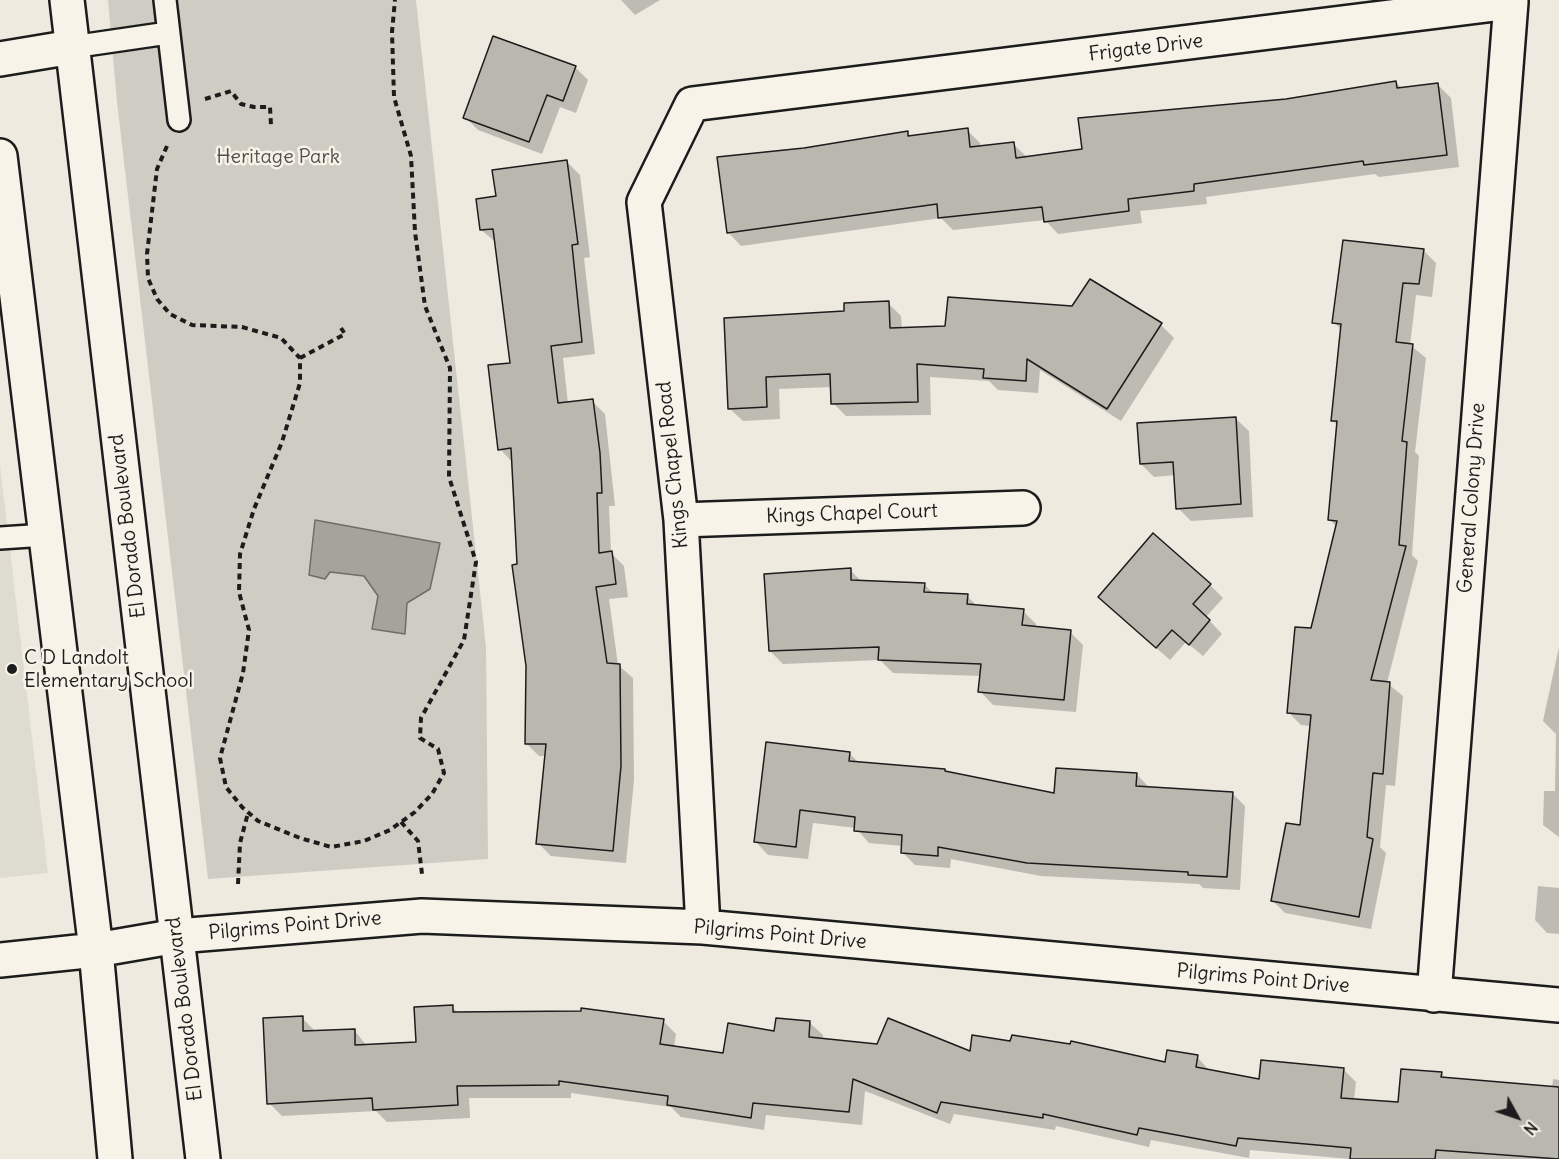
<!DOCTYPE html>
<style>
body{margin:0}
#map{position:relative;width:1559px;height:1159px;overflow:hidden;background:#eeeae0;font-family:Delius,sans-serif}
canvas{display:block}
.north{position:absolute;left:1487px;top:1087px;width:60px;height:60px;-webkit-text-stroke:4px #f7f3e8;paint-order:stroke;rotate:130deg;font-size:16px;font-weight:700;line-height:24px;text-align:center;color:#1c1c1c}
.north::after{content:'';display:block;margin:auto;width:21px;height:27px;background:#1c1c1c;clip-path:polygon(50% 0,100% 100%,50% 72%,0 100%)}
</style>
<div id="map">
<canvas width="1559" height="1159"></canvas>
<div class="north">N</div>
</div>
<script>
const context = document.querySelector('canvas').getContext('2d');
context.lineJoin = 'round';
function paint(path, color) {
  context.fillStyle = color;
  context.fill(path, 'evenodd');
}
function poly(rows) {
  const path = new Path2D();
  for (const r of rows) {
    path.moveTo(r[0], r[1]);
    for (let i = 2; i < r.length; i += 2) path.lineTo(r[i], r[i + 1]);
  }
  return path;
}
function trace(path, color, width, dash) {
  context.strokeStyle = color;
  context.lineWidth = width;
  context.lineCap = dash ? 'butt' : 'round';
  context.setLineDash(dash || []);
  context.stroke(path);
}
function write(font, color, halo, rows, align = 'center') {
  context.font = font + ' Delius,sans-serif';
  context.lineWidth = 5;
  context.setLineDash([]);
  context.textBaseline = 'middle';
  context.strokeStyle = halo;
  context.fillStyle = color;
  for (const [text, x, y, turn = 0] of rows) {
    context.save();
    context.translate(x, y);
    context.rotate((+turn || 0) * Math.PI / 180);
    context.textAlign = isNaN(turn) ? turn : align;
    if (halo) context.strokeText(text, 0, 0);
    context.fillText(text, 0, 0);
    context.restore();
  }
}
const built = poly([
 [0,465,48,873,0,878]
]);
const green = poly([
 [108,0,416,0,486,647,488,859,208,879,117,102]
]);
const water = poly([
 [315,520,440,543,430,589,407,603,405,634,372,629,378,596,364,576,330,572,325,579,309,575,315,520]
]);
const shadow = poly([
 [621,0,660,0,635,15],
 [575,67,588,80,576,113,560,107,542,154,478,130,465,117],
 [1396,82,1402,89,1438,85,1451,98,1459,167,1379,177,1375,174,1206,197,1207,204,1140,211,1142,223,1058,234,1045,220,953,230,941,218,741,246,728,232,804,149,907,133,911,137,967,130,980,143,981,148,1013,144,1027,157,1084,151,1284,114,1356,90,1356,87],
 [566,161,580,175,590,257,584,258,595,354,563,358,568,404,592,401,605,414,615,506,609,506,611,553,624,566,628,597,609,599,618,665,633,678,634,780,626,863,551,856,538,843,546,756,539,756,526,743,527,666,513,463,500,449,512,364,497,243,481,230,498,197],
 [1423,250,1436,263,1432,297,1416,295,1410,345,1426,358,1415,452,1419,456,1412,555,1418,561,1387,683,1403,696,1395,786,1386,785,1380,847,1386,853,1371,929,1285,913,1272,900,1301,827,1311,726,1301,725,1288,712,1337,527,1330,520,1338,426,1332,420,1342,331,1334,322],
 [888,303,901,316,902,329,1161,325,1174,338,1121,421,1040,370,1038,393,998,390,989,381,930,377,931,415,846,416,833,403,832,387,779,389,780,419,743,421,729,408,725,319,845,313],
 [1235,418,1249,431,1253,517,1191,521,1178,508,1176,475,1154,477,1141,464],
 [850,570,862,582,924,584,934,594,967,596,977,606,1023,611,1036,624,1036,628,1070,632,1083,645,1076,712,993,705,980,691,981,676,893,673,880,660,783,664,770,651],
 [1210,585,1223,598,1206,617,1222,634,1203,656,1186,642,1170,660,1113,610],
 [1559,647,1559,837,1543,825,1544,791,1555,791,1556,734,1543,721],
 [849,753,860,764,944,770,948,774,1056,795,1136,774,1149,787,1232,793,1245,806,1240,890,1203,888,1199,884,1041,876,951,859,950,868,915,865,902,852,903,846,869,843,856,828,813,823,808,859,768,855,755,841],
 [1538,886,1559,888,1559,934,1547,933,1535,920],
 [452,1007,459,1014,663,1021,676,1034,674,1047,725,1055,776,1032,810,1023,823,1035,822,1040,971,1053,1166,1064,1197,1057,1210,1071,1260,1081,1343,1069,1356,1082,1354,1100,1400,1104,1441,1073,1446,1078,1552,1088,1553,1079,1559,1080,1559,1159,1349,1159,1250,1150,1249,1158,1151,1140,1149,1147,1056,1126,1055,1130,954,1114,950,1124,865,1091,862,1125,766,1115,764,1130,681,1117,671,1107,571,1093,571,1098,469,1098,470,1118,387,1122,376,1111,282,1116,269,1103,302,1018,315,1031,354,1030,367,1046,417,1043]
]);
const building = poly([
 [493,36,576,66,563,101,547,95,529,142,463,118,493,36],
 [1396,81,1397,88,1438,83,1447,155,1364,165,1363,161,1194,184,1194,191,1128,199,1129,211,1044,222,1042,207,938,218,937,204,727,233,717,157,804,148,908,131,908,136,968,128,970,147,1014,142,1016,158,1082,149,1078,118,1286,99,1396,81],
 [567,160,578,244,572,245,582,342,551,346,558,403,593,399,600,453,602,493,597,493,599,553,612,551,616,584,596,587,607,663,620,664,621,766,613,851,536,844,546,744,525,744,526,666,512,565,517,564,511,448,498,450,488,365,510,363,493,229,480,230,476,199,496,196,492,170,567,160],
 [1343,240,1424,249,1419,284,1403,283,1396,342,1413,344,1402,441,1407,442,1399,545,1406,546,1371,680,1390,682,1383,774,1373,773,1367,837,1373,839,1359,917,1271,901,1286,823,1300,825,1311,715,1287,713,1295,627,1311,628,1337,521,1328,520,1337,421,1331,421,1341,324,1332,323,1343,240],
 [1090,279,1162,323,1107,409,1027,359,1026,381,983,378,984,369,917,364,918,402,831,404,830,374,766,377,767,407,728,409,724,318,844,311,844,303,889,301,890,328,945,326,948,297,1072,306,1090,279],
 [1236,417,1241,504,1176,509,1173,462,1140,464,1137,423,1236,417],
 [1153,533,1211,584,1193,604,1210,620,1189,645,1172,630,1156,648,1098,597,1153,533],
 [851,568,851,580,925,583,924,592,968,594,967,604,1024,609,1022,625,1071,630,1064,700,978,692,981,664,878,660,879,647,769,651,764,574,851,568],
 [766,742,850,752,849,761,945,769,945,771,1054,793,1056,768,1137,773,1136,786,1233,792,1227,877,1188,875,1188,872,1027,863,938,847,938,856,901,853,902,835,854,831,855,817,800,810,796,847,754,842,766,742],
 [453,1005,453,1012,581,1011,581,1008,664,1019,660,1044,723,1053,728,1023,774,1031,776,1018,810,1021,809,1037,877,1044,888,1018,970,1051,972,1035,1010,1041,1012,1035,1070,1044,1071,1041,1165,1062,1167,1050,1198,1055,1196,1067,1259,1079,1261,1060,1344,1068,1341,1098,1398,1102,1401,1069,1442,1072,1441,1077,1559,1087,1559,1159,1436,1150,1435,1159,1350,1159,1351,1148,1238,1138,1236,1146,1139,1128,1137,1135,1043,1114,1043,1118,941,1102,937,1113,853,1079,849,1112,753,1103,751,1118,667,1105,668,1096,559,1081,559,1085,457,1086,458,1105,373,1110,372,1098,267,1104,263,1018,303,1016,303,1031,355,1029,355,1045,416,1042,414,1007,453,1005]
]);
const path = poly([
 [205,99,231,91,241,104,254,107,270,107,271,125],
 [167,146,157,169,147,254,148,278,157,299,170,314,192,325,242,327,281,338,300,358,300,383,282,442,254,509,240,554,239,592,249,630,243,673,220,758,226,787,242,807,258,821,300,838,331,847,364,841,390,830,415,812,432,794,444,773,438,749,420,738,421,718,464,640,476,562,449,477,450,368,425,306,415,232,411,156,394,97,392,32,395,0],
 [300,358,345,334,341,328],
 [401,822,418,841,422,874],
 [238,884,240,843,248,813]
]);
const lane = poly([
 [165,0,179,120],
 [72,47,168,33],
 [0,538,46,535]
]);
const street = poly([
 [681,520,1023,508],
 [703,927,681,520,644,202,692,104,1511,2,1434,995],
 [177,936,422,916,703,927,1559,1005]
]);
const secondary = poly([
 [67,0,203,1159],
 [0,59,72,47],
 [0,156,96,950,115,1159],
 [0,960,96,950,177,936]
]);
const markers = [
 [12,669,6,"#1c1c1c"]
];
const streetNames = [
 ["Frigate Drive",1146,48,-7],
 ["Kings Chapel Road",673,465,-96],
 ["General Colony Drive",1472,498,-86],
 ["Kings Chapel Court",852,514,-2],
 ["El Dorado Boulevard",128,526,-97],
 ["Pilgrims Point Drive",295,926,-5],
 ["Pilgrims Point Drive",780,935,5],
 ["Pilgrims Point Drive",1263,979,5],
 ["El Dorado Boulevard",185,1009,-97]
];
const parkNames = [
 ["Heritage Park",278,157]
];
const poiNames = [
 ["C D Landolt",24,658],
 ["Elementary School",24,681]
];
paint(built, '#dedbd1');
paint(green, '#cfccc3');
paint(water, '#a6a39d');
trace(water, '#6f6d69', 1.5);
paint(shadow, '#0003');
paint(building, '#bab7af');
trace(building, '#1c1c1c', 1.5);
trace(lane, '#1c1c1c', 26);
trace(street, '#1c1c1c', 38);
trace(secondary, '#1c1c1c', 38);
trace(path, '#1c1c1c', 4, [6, 4.5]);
trace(lane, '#f7f3e8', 21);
trace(street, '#f7f3e8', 33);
trace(secondary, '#f7f3e8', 33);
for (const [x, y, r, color] of markers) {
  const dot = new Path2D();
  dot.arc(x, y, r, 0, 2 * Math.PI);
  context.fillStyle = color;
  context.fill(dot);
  trace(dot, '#f7f3e8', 2);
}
write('20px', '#1c1c1c', '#f7f3e8', streetNames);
write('20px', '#52514e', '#f7f3e8', parkNames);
write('20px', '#1c1c1c', '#f7f3e8', poiNames, 'left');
</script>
